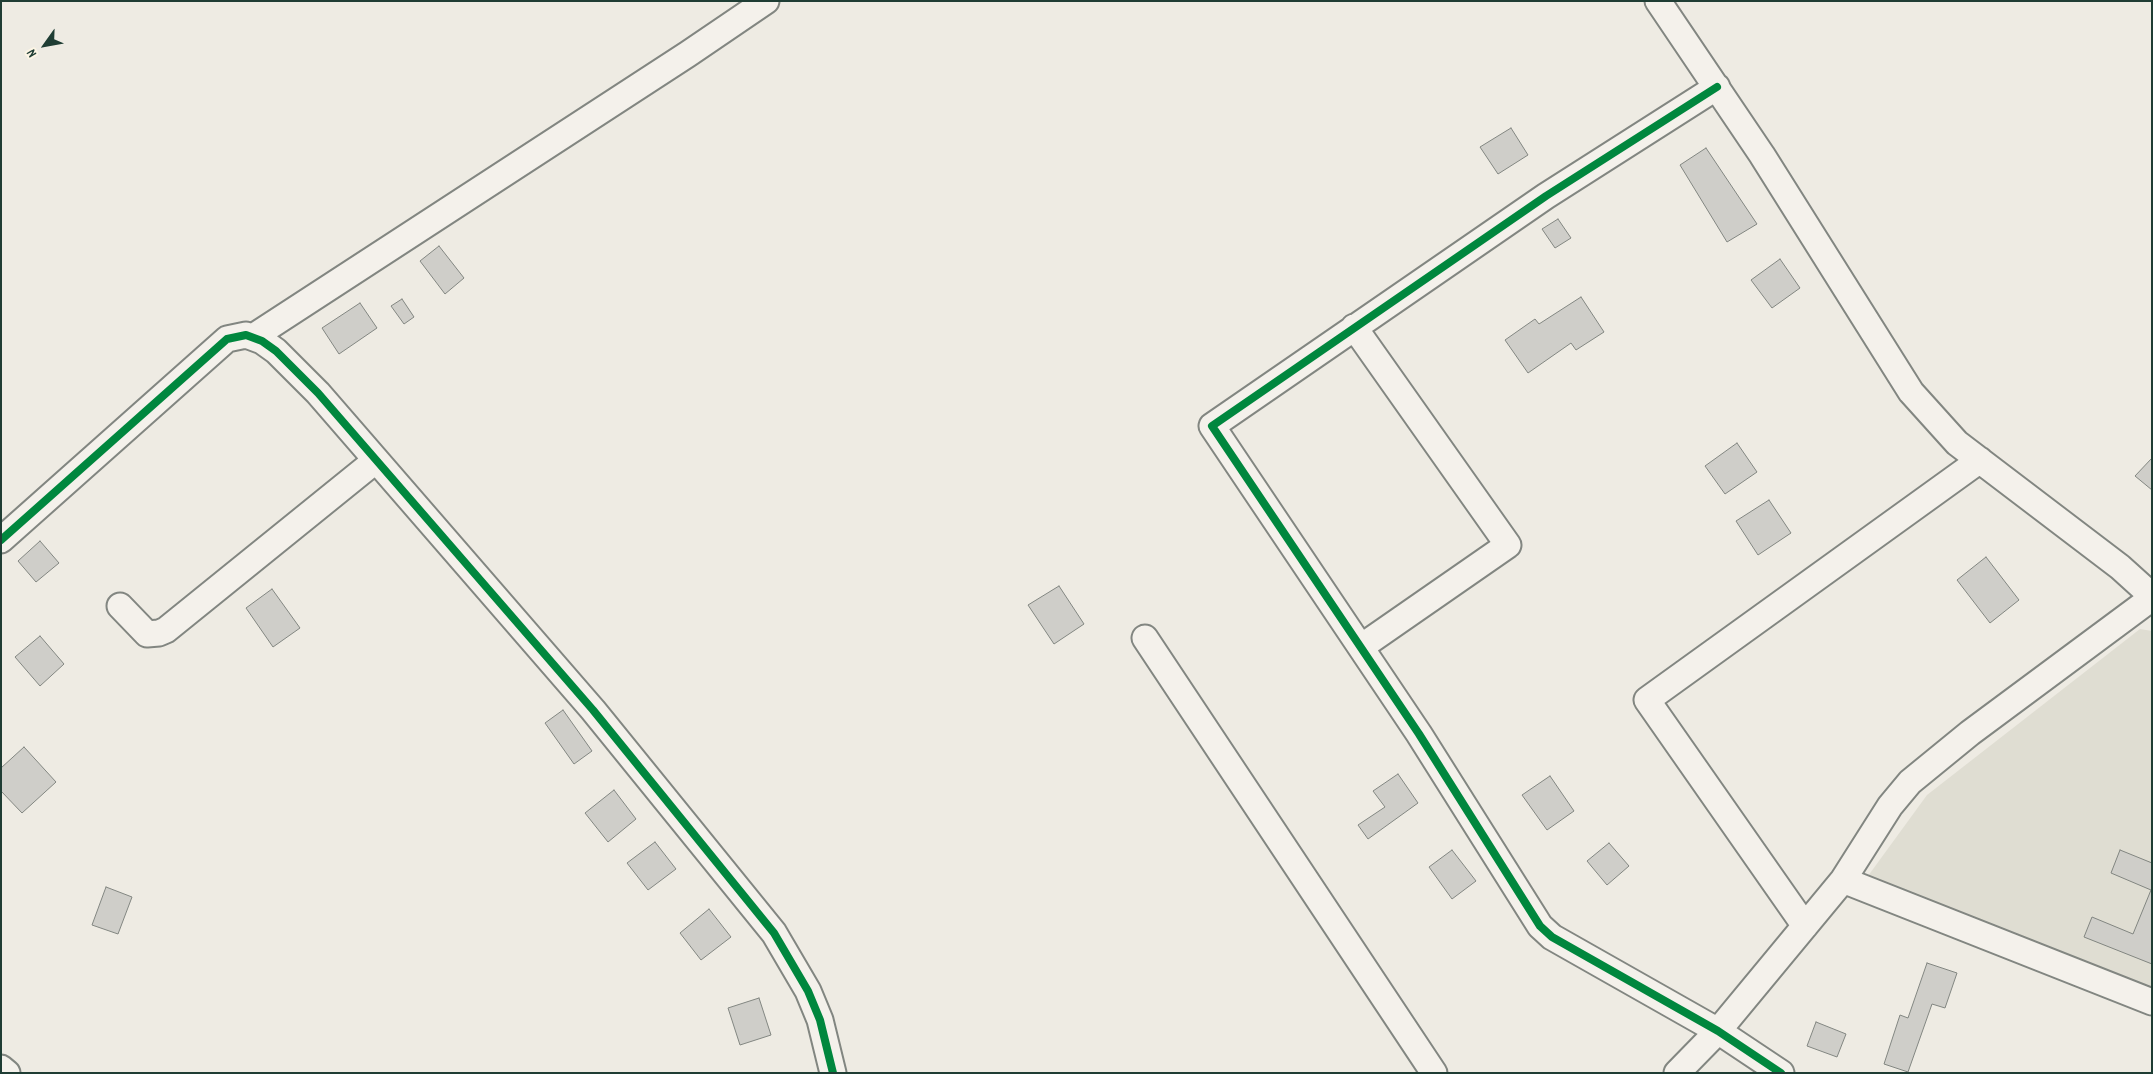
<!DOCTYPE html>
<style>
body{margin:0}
#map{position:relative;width:2153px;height:1074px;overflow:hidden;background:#eeebe3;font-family:Dekko,sans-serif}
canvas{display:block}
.frame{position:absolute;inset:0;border:2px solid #1f3d34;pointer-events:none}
.north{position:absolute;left:20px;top:20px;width:50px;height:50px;-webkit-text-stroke:4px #fcf5e5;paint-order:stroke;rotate:238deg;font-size:14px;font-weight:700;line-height:20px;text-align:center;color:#1f3d34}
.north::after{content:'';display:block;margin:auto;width:18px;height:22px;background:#1f3d34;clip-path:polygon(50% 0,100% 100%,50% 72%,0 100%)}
</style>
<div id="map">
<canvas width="2153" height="1074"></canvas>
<div class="frame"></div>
<div class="north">N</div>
</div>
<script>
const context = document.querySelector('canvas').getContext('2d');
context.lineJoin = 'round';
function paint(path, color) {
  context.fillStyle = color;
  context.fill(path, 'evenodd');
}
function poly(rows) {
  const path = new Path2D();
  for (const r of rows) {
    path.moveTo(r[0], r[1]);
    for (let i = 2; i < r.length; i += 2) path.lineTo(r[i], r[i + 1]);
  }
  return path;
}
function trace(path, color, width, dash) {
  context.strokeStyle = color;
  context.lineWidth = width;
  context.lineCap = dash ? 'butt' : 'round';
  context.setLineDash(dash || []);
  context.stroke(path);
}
const built = poly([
 [2140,629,2152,631,2152,988,1868,876,1927,795]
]);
const building = poly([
 [1511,128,1528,155,1498,174,1480,147,1511,128],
 [1706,148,1757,224,1727,242,1680,165,1706,148],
 [1558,219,1571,238,1555,248,1542,229,1558,219],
 [439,246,464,278,445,294,420,261,439,246],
 [1780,259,1800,288,1772,308,1751,280,1780,259],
 [1581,297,1604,332,1576,350,1571,343,1528,373,1505,340,1535,319,1539,324,1581,297],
 [402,299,414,317,404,324,391,306,402,299],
 [360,303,377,328,339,354,322,328,360,303],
 [1737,443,1757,472,1725,494,1705,466,1737,443],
 [2152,458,2152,490,2135,476,2152,458],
 [1769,500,1791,533,1758,555,1736,521,1769,500],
 [40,541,59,563,36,582,18,561,40,541],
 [1986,557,2019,600,1990,623,1957,580,1986,557],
 [1059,586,1084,624,1054,644,1028,605,1059,586],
 [272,589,300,628,273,647,246,608,272,589],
 [40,636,64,664,40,686,15,657,40,636],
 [563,710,592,751,574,764,545,723,563,710],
 [24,747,56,782,22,813,1,791,1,768,24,747],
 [1398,774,1418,803,1368,839,1358,825,1385,807,1373,791,1398,774],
 [1550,776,1574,811,1547,830,1522,795,1550,776],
 [614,790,636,819,608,842,585,813,614,790],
 [655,842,676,869,648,890,627,863,655,842],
 [1609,843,1629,866,1607,885,1587,861,1609,843],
 [1452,850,1476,881,1452,899,1429,867,1452,850],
 [2120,850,2152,863,2152,964,2084,937,2092,917,2133,934,2151,890,2111,873,2120,850],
 [106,887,132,897,118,934,92,925,106,887],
 [709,909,731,937,701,960,680,933,709,909],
 [1927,963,1957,973,1945,1008,1932,1004,1908,1072,1884,1064,1900,1015,1908,1018,1927,963],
 [759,998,771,1035,740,1045,728,1008,759,998],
 [1816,1022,1846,1034,1837,1057,1807,1046,1816,1022]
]);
const minor = poly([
 [1658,1,1762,155,1911,392,1957,443,2120,567,2152,596],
 [1717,87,1546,196,1212,426,1419,734,1540,926,1552,937,1718,1031,1781,1073],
 [1354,327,1508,545,1361,647],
 [253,337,688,54,766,1],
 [1,540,227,339,246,335,262,341,276,351,318,393,593,710,774,933,808,991,820,1020,833,1073],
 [120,606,147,634,159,633,166,630,375,461],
 [1145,638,1434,1073],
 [1843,880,2152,1002],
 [1805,926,1647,700,1980,460],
 [1,1068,7,1073],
 [1677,1073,1718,1031,1843,880,1890,806,1910,782,1970,733,2152,598]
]);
const cycleway = poly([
 [1717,87,1546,196,1212,426,1419,734,1540,926,1552,937,1718,1031,1781,1073],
 [1,540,227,339,246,335,262,341,276,351,318,393,593,710,774,933,808,991,820,1020,833,1073]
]);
paint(built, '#dfddd2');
paint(building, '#cfcec9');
trace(building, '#828681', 1);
trace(minor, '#828681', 29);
trace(minor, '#f4f1eb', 25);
trace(cycleway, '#00873e', 8);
</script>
